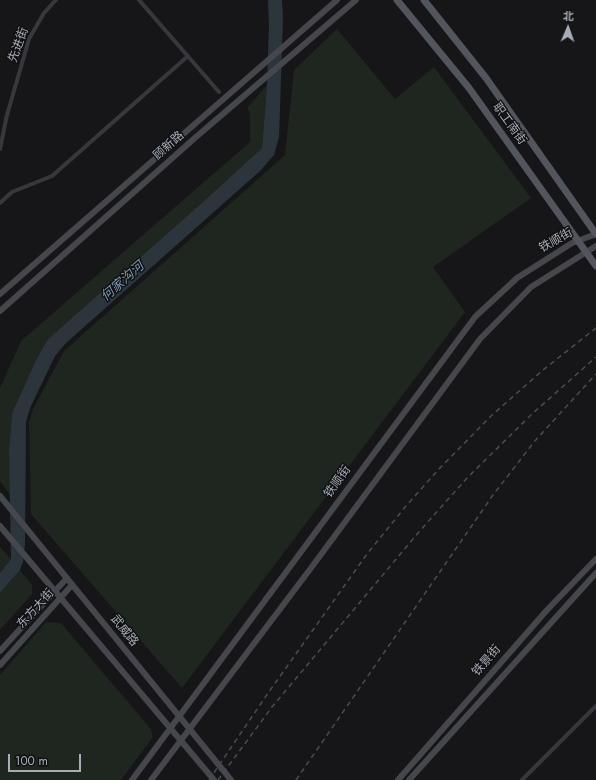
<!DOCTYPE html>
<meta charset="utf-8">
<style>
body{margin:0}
#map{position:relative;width:596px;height:780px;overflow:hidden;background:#161618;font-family:Jost,"Noto Sans SC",sans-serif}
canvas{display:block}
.north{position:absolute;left:548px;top:8px;width:40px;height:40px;-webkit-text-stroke:3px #111113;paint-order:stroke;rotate:2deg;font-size:11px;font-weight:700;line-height:16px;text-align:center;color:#a8adb8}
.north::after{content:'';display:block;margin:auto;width:14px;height:18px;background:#a8adb8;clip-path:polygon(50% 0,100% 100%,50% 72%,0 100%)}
.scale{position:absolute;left:8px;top:754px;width:73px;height:18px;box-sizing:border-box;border:2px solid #a8adb8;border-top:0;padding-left:5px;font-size:12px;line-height:14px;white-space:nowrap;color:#a8adb8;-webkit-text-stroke:3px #111113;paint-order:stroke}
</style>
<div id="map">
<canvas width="596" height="780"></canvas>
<div class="north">北</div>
<div class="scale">100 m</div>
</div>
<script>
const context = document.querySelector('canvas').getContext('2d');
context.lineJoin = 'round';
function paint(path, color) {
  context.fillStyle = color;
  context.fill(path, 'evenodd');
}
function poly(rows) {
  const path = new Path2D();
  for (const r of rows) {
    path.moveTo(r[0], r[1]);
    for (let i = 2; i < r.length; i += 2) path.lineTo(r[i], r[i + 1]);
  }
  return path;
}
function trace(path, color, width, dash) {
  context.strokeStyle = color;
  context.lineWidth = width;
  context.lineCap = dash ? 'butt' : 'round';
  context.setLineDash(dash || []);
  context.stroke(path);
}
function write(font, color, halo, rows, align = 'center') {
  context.font = font + ' Jost,"Noto Sans SC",sans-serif';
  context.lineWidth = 3;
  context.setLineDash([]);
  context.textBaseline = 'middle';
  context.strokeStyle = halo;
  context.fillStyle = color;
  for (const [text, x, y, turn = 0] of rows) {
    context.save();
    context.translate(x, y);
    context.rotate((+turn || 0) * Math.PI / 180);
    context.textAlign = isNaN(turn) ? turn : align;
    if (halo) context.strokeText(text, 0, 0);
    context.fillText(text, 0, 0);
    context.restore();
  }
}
const green = poly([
 [337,29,395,99,434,67,531,198,433,267,465,312,182,688,31,514,29,422,33,409,64,351,285,155,294,70],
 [267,85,262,148,204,201,48,339,37,358,12,413,9,450,11,496,0,481,0,388,21,341,250,142,250,113,247,108],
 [0,547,11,559,0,573],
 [20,570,32,585,32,594,0,630,0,593],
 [46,622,61,623,150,728,153,737,121,780,0,780,0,675]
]);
const water = poly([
 [268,0,282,0,283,18,279,137,274,155,260,171,66,343,55,356,30,408,26,422,25,544,23,562,20,570,0,593,0,573,11,559,9,450,12,413,37,358,48,339,204,201,262,148,267,85,269,25]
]);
const street = poly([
 [139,0,219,92],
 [0,149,7,115,29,39,44,13,56,0],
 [0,203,12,192,52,176,188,56],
 [522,780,596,706]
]);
const secondary = poly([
 [0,294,337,0],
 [0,311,196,137,356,0],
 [0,496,231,780],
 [0,526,214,780],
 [0,651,67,578],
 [0,665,72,585],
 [132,780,475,317,517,278,572,243,596,234],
 [151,780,311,568,480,339,531,287,596,246],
 [398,780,547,610,596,559],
 [409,780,596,573]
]);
const primary = poly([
 [397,0,469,88,596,266],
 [424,0,486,78,596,234]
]);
const rail = poly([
 [209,780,266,696,367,554,406,506,439,469,491,416,543,370,596,328],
 [218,780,272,707,418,533,467,478,532,414,596,357],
 [296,780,493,495,534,442,596,374]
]);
const streetNames = [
 ["先进街",19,45,-70],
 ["职工南街",509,124,54],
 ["顾新路",169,146,-42],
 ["铁顺街",556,241,-29],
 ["铁顺街",338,482,-54],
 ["东方大街",36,609,-48],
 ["武威路",124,631,51],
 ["铁景街",487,661,-49]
];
const waterNames = [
 ["何家沟河",123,282,-41]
];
paint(green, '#1e261f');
paint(water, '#2c353c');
trace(street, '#37383d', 4);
trace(secondary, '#45474d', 6);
trace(primary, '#53555c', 7);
trace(rail, '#4a4c52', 1.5, [5, 4]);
write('12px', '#a8adb8', '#111113', streetNames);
write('italic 13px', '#7f9bb3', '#111113', waterNames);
</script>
